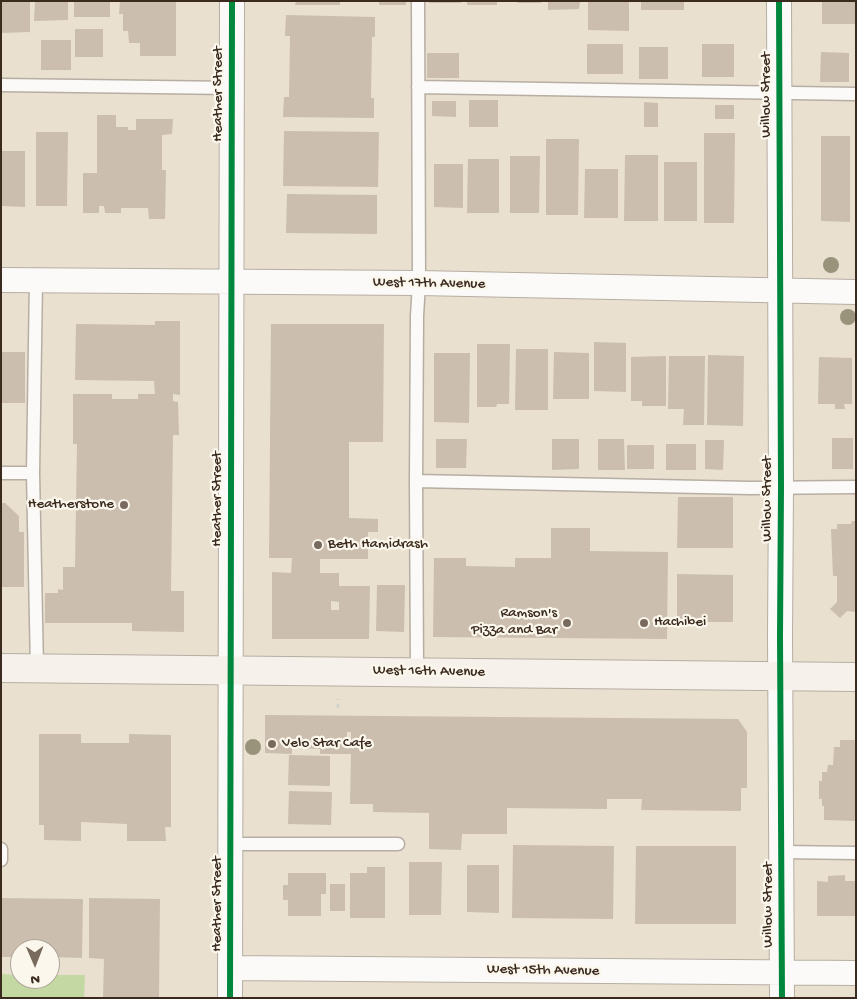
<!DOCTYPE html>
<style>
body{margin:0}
#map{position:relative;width:857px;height:999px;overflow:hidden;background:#eae0d0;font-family:"Gochi Hand",sans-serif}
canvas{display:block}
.frame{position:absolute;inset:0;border:2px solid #3b2a1e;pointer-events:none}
.north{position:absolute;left:10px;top:939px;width:50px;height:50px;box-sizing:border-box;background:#fbf7ec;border:1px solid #aea59a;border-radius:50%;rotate:179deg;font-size:14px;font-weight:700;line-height:20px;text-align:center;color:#3b2a1e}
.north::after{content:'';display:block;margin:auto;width:18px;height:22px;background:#786a5c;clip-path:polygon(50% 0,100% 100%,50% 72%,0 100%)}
</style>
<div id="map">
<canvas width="857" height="999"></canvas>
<div class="frame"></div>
<div class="north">N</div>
</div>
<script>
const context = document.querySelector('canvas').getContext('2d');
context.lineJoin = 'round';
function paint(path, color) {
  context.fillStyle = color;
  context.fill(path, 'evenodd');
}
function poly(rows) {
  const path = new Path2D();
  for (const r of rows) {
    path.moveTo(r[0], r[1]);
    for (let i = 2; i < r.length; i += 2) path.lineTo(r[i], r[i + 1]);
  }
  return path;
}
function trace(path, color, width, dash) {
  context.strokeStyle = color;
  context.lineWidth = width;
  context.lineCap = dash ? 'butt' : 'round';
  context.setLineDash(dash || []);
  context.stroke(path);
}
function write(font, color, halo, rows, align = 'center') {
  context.font = font + ' "Gochi Hand",sans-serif';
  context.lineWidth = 4.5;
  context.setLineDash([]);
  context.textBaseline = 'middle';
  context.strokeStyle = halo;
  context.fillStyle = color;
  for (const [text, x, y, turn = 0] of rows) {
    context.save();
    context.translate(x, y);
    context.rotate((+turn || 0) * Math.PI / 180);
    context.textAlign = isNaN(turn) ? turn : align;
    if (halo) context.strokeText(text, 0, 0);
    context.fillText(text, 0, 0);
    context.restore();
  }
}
const green = poly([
 [1,974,20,975,20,979,50,979,50,975,85,975,84,998,1,998]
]);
const building = poly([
 [1,1,30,1,30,32,1,33],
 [35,1,68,1,68,20,34,21],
 [74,1,110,1,110,17,74,17],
 [120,1,176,1,176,56,140,56,140,43,129,43,128,31,123,31,123,14,119,14],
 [296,1,340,1,340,5,295,5],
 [379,1,406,1,406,5,379,5],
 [429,1,461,1,461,3,429,3],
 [467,1,497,1,497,5,467,5],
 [517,1,541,1,541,3,517,3],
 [548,1,580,1,579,9,548,10],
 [588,1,629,1,629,31,588,30],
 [641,1,684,1,684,10,641,10],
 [822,1,855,1,855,24,822,24],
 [286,15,375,17,375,37,372,37,371,98,374,98,374,118,283,117,284,97,289,97,290,36,285,36],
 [75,29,103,29,103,57,75,57],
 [41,40,71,40,71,70,41,70],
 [587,44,623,44,623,74,587,74],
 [702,44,734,44,734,77,702,77],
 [639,47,668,47,668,79,639,79],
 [821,52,849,53,849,82,820,82],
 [427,53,459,53,459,78,427,78],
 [469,100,498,100,498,127,469,127],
 [432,101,456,101,456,117,432,116],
 [644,102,658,103,658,127,644,127],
 [715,105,734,105,734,119,715,119],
 [97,115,116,115,116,127,128,127,128,130,136,130,136,119,173,119,172,134,162,135,162,170,166,170,165,219,149,219,148,208,121,208,121,213,105,213,104,206,99,206,99,213,83,213,83,173,97,173],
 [284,131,379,132,378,187,283,186],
 [36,132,68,132,67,206,36,206],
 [704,133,735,133,734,223,704,223],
 [821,136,850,136,850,222,821,221],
 [546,139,579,139,578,215,546,215],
 [1,151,25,151,25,207,1,206],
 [625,155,658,155,658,221,624,221],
 [510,156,540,156,539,213,510,213],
 [468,159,499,159,499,213,467,213],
 [664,162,697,162,697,221,664,221],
 [434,164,463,164,463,208,434,207],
 [585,169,618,169,618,218,584,218],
 [287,194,377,195,377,234,286,233],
 [155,321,180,321,180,395,173,394,173,401,178,402,179,435,173,435,171,591,184,591,184,632,132,631,132,623,45,623,45,593,58,593,58,589,63,590,63,567,75,567,77,444,73,444,73,394,112,394,112,399,138,399,138,394,155,394,154,381,75,380,76,324,155,325],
 [271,324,384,324,383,442,349,442,349,518,378,519,378,532,368,532,368,559,320,559,320,573,339,573,339,586,370,586,369,639,272,639,272,572,291,573,292,558,269,558],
 [331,601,339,602,339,610,331,610],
 [594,342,626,343,626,392,594,391],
 [477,344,510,344,509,404,497,404,496,407,477,407],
 [516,349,548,349,548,410,515,410],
 [1,352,25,352,25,403,1,403],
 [554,352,589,353,589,399,553,399],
 [434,353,470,353,469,423,434,422],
 [708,355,744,356,743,426,707,425],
 [666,356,666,406,642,406,642,401,631,401,631,357],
 [669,356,705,356,704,425,683,425,684,409,668,409],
 [819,357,852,358,852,404,844,404,845,409,835,409,835,404,818,404],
 [832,438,853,438,853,469,832,469],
 [436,439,467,439,466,468,436,468],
 [552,439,579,439,579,469,552,470],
 [598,439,624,439,625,470,598,470],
 [705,440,724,440,723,470,705,469],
 [666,444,696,444,696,470,666,470],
 [627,445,654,445,654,469,627,469],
 [678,497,733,497,733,548,677,548],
 [1,503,5,503,19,516,19,532,24,532,24,587,1,587],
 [852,521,856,521,856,612,847,611,840,618,830,609,837,602,837,576,833,576,831,529,837,529,837,524,851,524],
 [551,528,590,528,590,551,668,552,667,639,433,637,434,558,466,558,466,566,515,567,515,558,551,558],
 [677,574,733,575,733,622,677,622],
 [377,585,405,585,404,632,376,631],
 [265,715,738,719,747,732,747,788,741,788,741,811,641,810,642,799,607,799,607,809,507,808,507,834,462,834,461,850,429,849,429,813,373,812,373,804,350,804,351,754,320,754,320,749,292,748,292,754,265,753],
 [347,732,351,732,351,739,347,739],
 [39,734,81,734,81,743,129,743,129,734,171,735,171,827,165,827,166,841,127,841,127,824,81,822,81,841,44,840,44,825,39,825],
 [840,740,856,740,856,821,824,820,824,806,822,806,822,799,819,799,819,781,822,781,822,772,827,772,828,765,833,765,834,747,840,747],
 [289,755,330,756,330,786,288,785],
 [289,791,332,792,331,825,288,824],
 [513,845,614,846,613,919,512,918],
 [636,846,736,846,736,924,635,924],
 [409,862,442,862,441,915,409,915],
 [467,865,499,865,499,913,467,912],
 [367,867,385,867,385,918,350,918,350,873,367,873],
 [288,873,326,873,326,894,321,894,321,916,288,916,288,900,283,900,283,885,288,885],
 [845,875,845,881,856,881,856,916,817,916,817,881,828,882,828,876],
 [330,884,345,884,345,911,330,911],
 [1,898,83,899,82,958,50,957,50,949,20,949,20,957,1,957],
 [89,898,160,899,159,998,103,998,104,959,89,958]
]);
const path = poly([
 [338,708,338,699]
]);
const lane = poly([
 [1,85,232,88],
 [418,87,856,94],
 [36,280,33,473,37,669],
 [1,473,33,473],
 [416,481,750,488,856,487],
 [417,671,416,481,417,316,419,283,418,1],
 [230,844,398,844],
 [1,849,1,860],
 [781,852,856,853]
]);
const street = poly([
 [779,1,781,488,780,636,782,998],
 [1,280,419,283,856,292],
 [230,968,856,973],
 [230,998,232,1]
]);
const secondary = poly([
 [1,668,856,677]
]);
const cycleway = poly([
 [779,1,781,488,780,636,782,998],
 [230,998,232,1]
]);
const trees = [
 [831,265],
 [848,317],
 [253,747]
];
const markers = [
 [124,505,5,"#786a5c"],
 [318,545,5,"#786a5c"],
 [567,623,5,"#786a5c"],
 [644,623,5,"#786a5c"],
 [272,744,5,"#786a5c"]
];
const streetNames = [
 ["Heather Street",219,94,-90],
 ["Willow Street",767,95,-90],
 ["West 17th Avenue",429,284,1],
 ["Heather Street",218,499,-90],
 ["Willow Street",768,499,-90],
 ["West 16th Avenue",429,672,1],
 ["Heather Street",218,904,-90],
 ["Willow Street",769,905,-90],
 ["West 15th Avenue",543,971,1]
];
const poiNames = [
 ["Heatherstone",114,505,"right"],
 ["Beth Hamidrash",328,545],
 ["Ramson's",557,614,"right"],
 ["Pizza and Bar",557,631,"right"],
 ["Hachibei",654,623],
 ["Velo Star Cafe",282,744]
];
paint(green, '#c4d8a3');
paint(building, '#cbbeae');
trace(lane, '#b6aea3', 15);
trace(street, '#b6aea3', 26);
trace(secondary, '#b6aea3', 30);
trace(path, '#d5d2cd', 3, [4, 4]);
trace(lane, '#fcfaf8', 12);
trace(street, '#fcfaf8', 24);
trace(secondary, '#f6f1ea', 28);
trace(cycleway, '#00873e', 6);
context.fillStyle = '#99937b';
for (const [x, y] of trees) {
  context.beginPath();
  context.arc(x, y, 8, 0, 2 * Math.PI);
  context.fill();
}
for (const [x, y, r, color] of markers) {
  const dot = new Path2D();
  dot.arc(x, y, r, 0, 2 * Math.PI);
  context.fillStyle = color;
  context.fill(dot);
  trace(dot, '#fbf7ec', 2);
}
write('15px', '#3b2a1e', '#fbf7ec', streetNames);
write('15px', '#3b2a1e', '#fbf7ec', poiNames, 'left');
</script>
